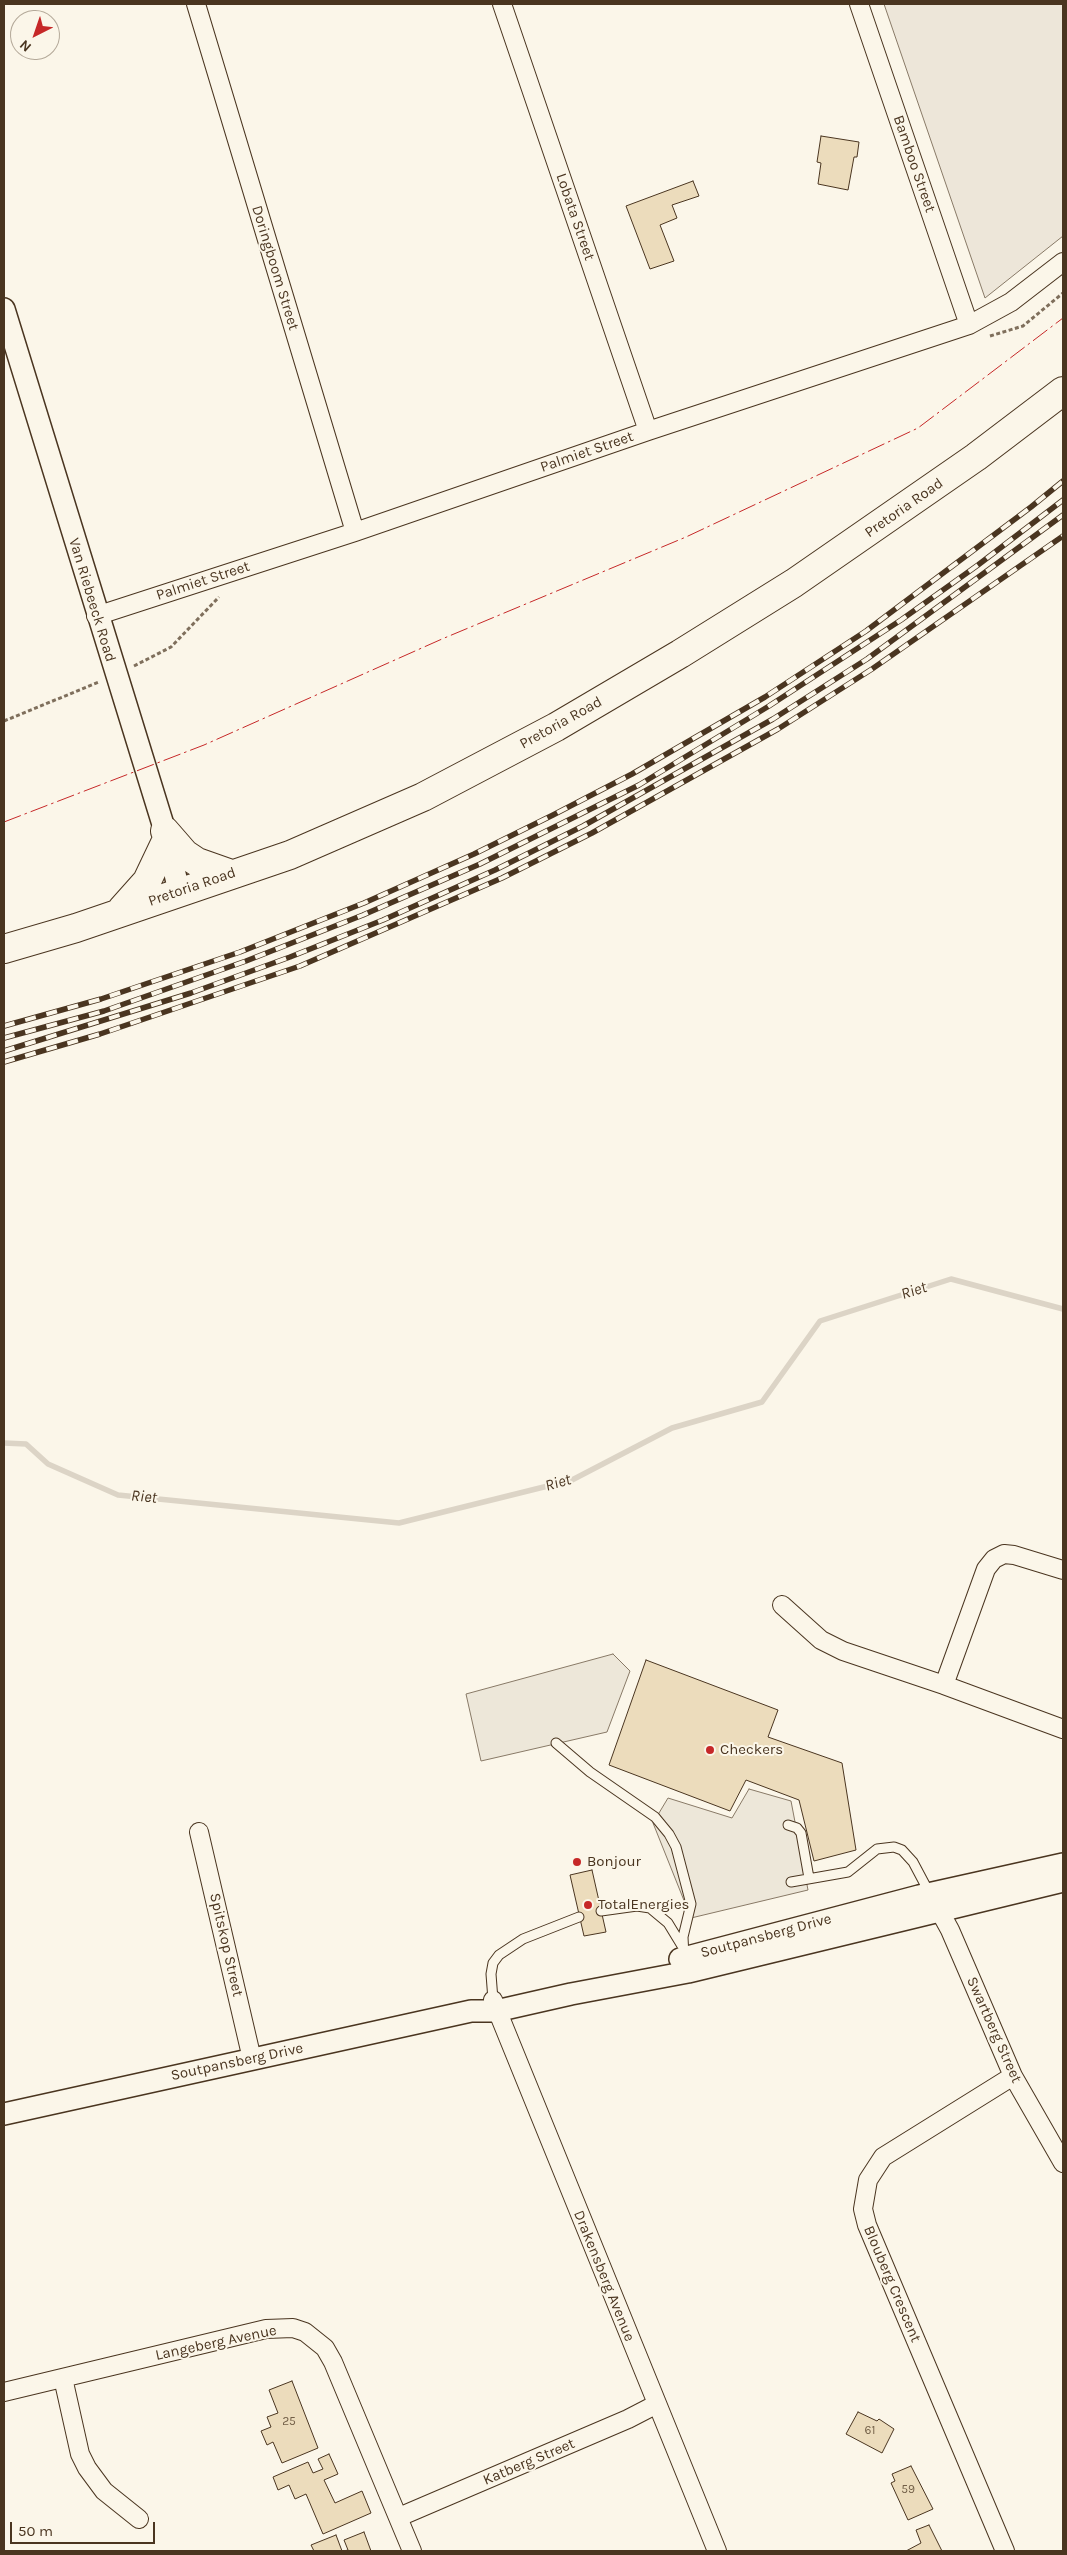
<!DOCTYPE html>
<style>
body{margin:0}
#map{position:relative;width:1067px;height:2555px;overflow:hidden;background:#fbf6e9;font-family:Karla,sans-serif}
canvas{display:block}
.frame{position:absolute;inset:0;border:5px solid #4a3520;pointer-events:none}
.north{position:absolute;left:10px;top:10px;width:50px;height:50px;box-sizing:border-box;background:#fbf6e9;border:1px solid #b4a999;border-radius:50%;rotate:221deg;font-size:14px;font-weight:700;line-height:20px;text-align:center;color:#4a3520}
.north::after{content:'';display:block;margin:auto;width:18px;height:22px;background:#c62828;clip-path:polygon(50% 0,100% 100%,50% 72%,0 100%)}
.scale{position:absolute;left:10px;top:2522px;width:145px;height:22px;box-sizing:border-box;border:2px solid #4a3520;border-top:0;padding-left:6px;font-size:15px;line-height:18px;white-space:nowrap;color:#4a3520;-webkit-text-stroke:4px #fbf6e9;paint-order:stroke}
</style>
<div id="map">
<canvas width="1067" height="2555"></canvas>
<div class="frame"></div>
<div class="north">N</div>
<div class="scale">50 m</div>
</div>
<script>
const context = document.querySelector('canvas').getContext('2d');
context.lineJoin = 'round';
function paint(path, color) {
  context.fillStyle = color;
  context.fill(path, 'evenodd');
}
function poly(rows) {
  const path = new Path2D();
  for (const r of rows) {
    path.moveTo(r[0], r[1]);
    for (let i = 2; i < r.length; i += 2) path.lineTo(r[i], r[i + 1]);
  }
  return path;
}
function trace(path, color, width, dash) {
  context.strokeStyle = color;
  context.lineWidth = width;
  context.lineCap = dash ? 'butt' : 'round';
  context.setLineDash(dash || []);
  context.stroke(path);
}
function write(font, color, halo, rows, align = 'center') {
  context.font = font + ' Karla,sans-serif';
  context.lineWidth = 4;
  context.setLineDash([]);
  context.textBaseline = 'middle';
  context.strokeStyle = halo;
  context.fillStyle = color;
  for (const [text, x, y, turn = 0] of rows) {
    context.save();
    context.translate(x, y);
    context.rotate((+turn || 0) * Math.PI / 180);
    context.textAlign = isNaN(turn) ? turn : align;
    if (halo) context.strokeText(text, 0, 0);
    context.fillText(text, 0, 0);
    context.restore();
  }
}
const green = poly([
 [884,4,1063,4,1063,236,985,298,884,4]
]);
const parking = poly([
 [613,1654,630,1671,607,1732,481,1761,466,1694,613,1654],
 [749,1789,791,1801,808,1890,691,1918,653,1823,668,1798,732,1818,749,1789]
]);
const stream = poly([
 [4,1443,26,1444,48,1464,118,1495,399,1523,572,1480,672,1428,762,1402,820,1321,951,1279,1063,1309]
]);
const building = poly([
 [821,136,859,142,857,157,854,157,848,190,818,184,821,163,817,162,821,136],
 [693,181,699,196,672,205,677,218,660,225,674,261,650,269,626,206,693,181],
 [646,1660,778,1710,768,1737,842,1763,856,1850,814,1861,799,1800,746,1780,730,1811,609,1765,646,1660],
 [592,1870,606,1932,584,1936,570,1875,592,1870],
 [292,2381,318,2448,282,2463,273,2442,267,2445,261,2431,271,2427,267,2417,278,2413,269,2390,292,2381],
 [858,2412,877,2421,879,2419,894,2429,882,2453,846,2434,858,2412],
 [329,2454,338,2474,324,2480,335,2503,362,2491,371,2513,323,2534,306,2494,295,2499,289,2485,278,2490,273,2477,308,2462,313,2473,323,2469,318,2459,329,2454],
 [911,2466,933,2509,908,2520,891,2483,895,2481,892,2474,911,2466],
 [929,2525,942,2551,906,2551,921,2543,916,2530,929,2525],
 [364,2532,371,2551,344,2551,348,2550,344,2540,364,2532],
 [336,2535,342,2551,314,2551,311,2545,336,2535]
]);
const path = poly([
 [990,336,1023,326,1063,293],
 [134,666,171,647,219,597],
 [4,721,99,682]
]);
const service = poly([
 [556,1743,590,1772,655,1817,669,1834,676,1847,691,1904,683,1937,684,1957],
 [788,1825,797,1828,801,1833,809,1878],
 [791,1882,848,1872,877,1849,894,1847,902,1850,913,1862,930,1894],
 [601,1911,637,1906,650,1908,668,1923,682,1946],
 [493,2000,491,1974,493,1963,499,1955,523,1939,579,1917]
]);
const minor = poly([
 [196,4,355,532],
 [502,4,648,431],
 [859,4,969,325],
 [96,616,355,532,648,431,969,325,1011,302,1063,262],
 [782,1605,821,1640,843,1651,944,1685,1063,1729],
 [944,1685,986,1569,994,1559,1004,1554,1014,1555,1063,1570],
 [199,1832,252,2059],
 [933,1899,950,1930,1013,2076,1063,2163],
 [493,2000,717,2551],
 [63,2378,80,2454,87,2468,104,2491,139,2519],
 [4,2392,266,2329,293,2328,305,2332,325,2348,333,2362,412,2551],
 [399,2517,628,2419,657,2404],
 [1005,2551,867,2225,863,2209,868,2180,883,2157,1013,2076]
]);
const tertiary = poly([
 [4,309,165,831,179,891],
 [680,1959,919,1896,1063,1864],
 [4,2114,471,2011,496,2011,571,1994,688,1972,1063,1881]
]);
const primary = poly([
 [165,831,185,854,197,862,231,874],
 [122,909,147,881,167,839],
 [4,949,76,928,290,855,423,797,556,727,680,654,794,583,976,457,1063,391]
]);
const rail = poly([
 [4,1026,101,999,240,952,364,903,474,854,553,815,632,774,765,697,866,631,1031,507,1063,481],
 [4,1038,104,1011,246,961,363,915,480,864,639,785,769,706,901,620,978,565,1063,500],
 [4,1051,191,993,290,957,383,920,495,870,583,826,773,719,867,659,1063,515],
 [4,1062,100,1034,300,966,502,878,592,833,778,729,872,669,1063,536]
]);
const power = poly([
 [4,822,204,745,442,639,686,537,918,428,1063,318]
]);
const markers = [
 [710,1750,5,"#c62828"],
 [577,1862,5,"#c62828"],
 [588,1905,5,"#c62828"]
];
const numberNames = [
 ["25",289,2422],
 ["61",870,2431],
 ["59",908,2490]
];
const streetNames = [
 ["Bamboo Street",914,164,71],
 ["Lobata Street",575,217,71],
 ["Doringboom Street",275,268,73],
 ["Palmiet Street",587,452,-19],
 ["Pretoria Road",904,508,-35],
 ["Palmiet Street",203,581,-18],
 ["Van Riebeeck Road",92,600,73],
 ["Pretoria Road",561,723,-29],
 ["Pretoria Road",192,887,-19],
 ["Soutpansberg Drive",766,1936,-15],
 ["Spitskop Street",226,1945,77],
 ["Swartberg Street",994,2030,66],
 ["Soutpansberg Drive",237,2062,-12],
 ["Drakensberg Avenue",604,2276,68],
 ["Blouberg Crescent",892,2284,67],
 ["Langeberg Avenue",216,2343,-12],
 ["Katberg Street",529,2462,-23]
];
const poiNames = [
 ["Checkers",720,1750],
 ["Bonjour",587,1862],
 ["TotalEnergies",598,1905]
];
const waterNames = [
 ["Riet",914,1291,-18],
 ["Riet",558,1483,-16],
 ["Riet",144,1497,6]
];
paint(green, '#ede6d9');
trace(green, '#887966', 1);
paint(parking, '#ede7d9');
trace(parking, '#887966', 1);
trace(stream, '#dcd4c6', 5.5);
paint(building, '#ecdcbc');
trace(building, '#4a3520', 1);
trace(service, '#4a3520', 11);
trace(minor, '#4a3520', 20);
trace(tertiary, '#4a3520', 24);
trace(primary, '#4a3520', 30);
trace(path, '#7f6f5c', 3, [4, 2.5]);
trace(service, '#fbf6e9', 9);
trace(minor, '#fbf6e9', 18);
trace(tertiary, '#fbf6e9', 21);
trace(primary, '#fbf6e9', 28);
trace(rail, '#4a3520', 5.5);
trace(rail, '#fbf6e9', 4, [11]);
trace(power, '#c62828', 1, [18, 4, 2.5, 4]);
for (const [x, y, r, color] of markers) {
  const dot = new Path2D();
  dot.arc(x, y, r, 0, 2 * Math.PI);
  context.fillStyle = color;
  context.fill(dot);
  trace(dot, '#fbf6e9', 2);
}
write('12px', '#725f47', null, numberNames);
write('15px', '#4a3520', '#fbf6e9', streetNames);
write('15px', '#4a3520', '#fbf6e9', poiNames, 'left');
write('italic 16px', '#4a3520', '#fbf6e9', waterNames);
</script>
